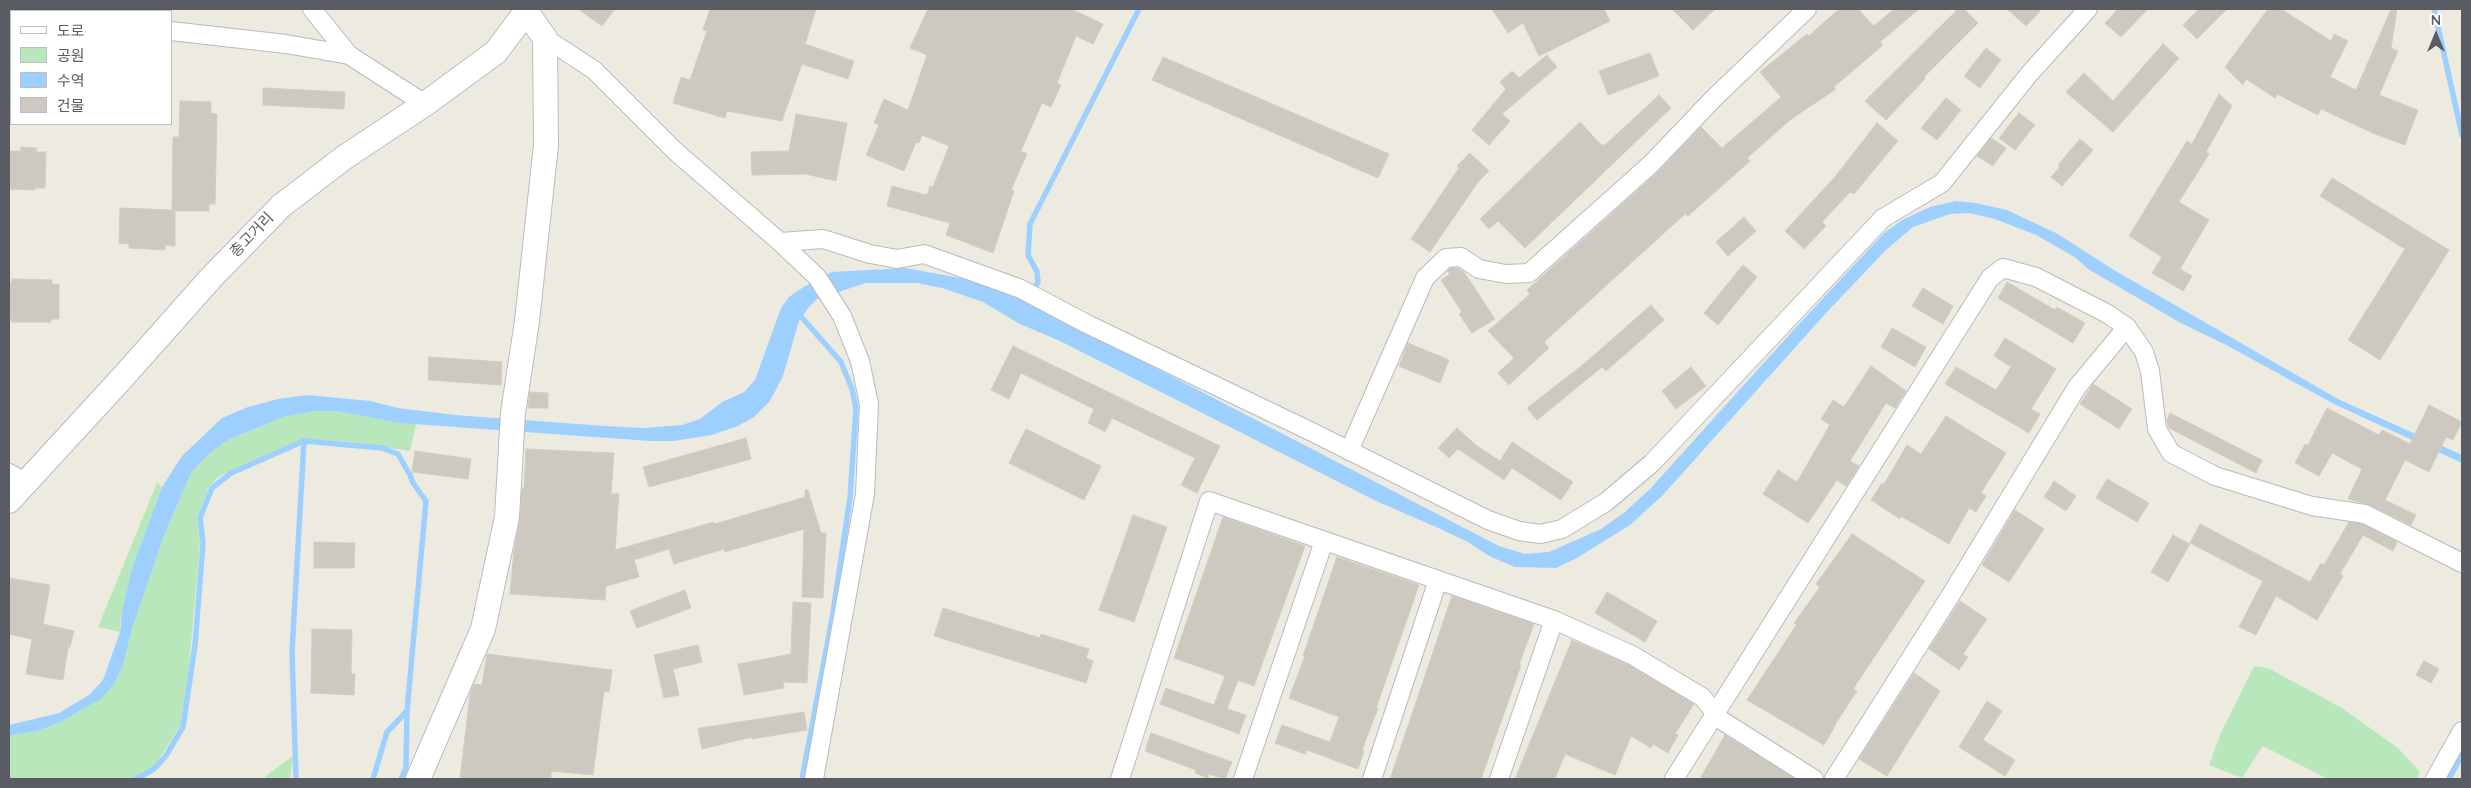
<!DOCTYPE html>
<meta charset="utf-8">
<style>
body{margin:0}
#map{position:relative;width:2471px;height:788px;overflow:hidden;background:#edebe0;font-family:Quicksand,"Noto Sans KR",sans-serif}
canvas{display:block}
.frame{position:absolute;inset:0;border:10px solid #595c62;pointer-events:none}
.legend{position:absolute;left:10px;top:10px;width:162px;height:115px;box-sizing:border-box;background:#fff;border:1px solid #bdbec0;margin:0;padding:6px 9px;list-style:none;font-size:15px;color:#595c62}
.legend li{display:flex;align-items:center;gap:10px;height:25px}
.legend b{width:25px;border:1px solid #bdbec0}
.north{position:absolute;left:2411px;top:10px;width:50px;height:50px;-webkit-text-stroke:4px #fff;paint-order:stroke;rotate:0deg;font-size:14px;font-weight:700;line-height:20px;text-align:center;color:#595c62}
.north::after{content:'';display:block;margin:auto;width:18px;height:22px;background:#595c62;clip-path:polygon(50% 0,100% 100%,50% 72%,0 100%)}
</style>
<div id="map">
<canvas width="2471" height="788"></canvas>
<div class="frame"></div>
<ul class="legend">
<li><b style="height:6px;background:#fff"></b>도로</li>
<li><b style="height:14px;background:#b9e7bc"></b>공원</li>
<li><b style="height:14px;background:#9ed0ff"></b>수역</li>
<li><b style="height:14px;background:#cdc9c1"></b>건물</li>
</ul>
<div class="north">N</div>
</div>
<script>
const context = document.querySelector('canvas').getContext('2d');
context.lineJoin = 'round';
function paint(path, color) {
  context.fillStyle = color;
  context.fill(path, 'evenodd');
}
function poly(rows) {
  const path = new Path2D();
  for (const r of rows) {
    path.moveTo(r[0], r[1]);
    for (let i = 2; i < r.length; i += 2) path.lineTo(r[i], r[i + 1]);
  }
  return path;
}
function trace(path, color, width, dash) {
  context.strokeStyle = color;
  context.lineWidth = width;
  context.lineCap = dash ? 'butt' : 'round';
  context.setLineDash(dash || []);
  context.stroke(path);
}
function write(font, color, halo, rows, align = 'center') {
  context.font = font + ' Quicksand,"Noto Sans KR",sans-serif';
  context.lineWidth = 4;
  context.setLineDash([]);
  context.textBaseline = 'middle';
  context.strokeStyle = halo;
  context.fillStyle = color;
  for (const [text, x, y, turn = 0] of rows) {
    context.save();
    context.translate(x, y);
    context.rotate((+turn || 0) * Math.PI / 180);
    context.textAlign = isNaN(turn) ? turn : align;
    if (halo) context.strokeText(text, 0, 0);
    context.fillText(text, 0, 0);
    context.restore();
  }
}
const green = poly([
 [315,411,337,411,416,424,410,451,347,442,304,439,229,471,217,478,209,487,197,518,200,543,186,700,180,726,154,767,131,779,9,779,9,736,37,731,59,723,101,698,115,682,123,665,133,626,164,536,191,473,210,453,228,440,283,417],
 [157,483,162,487,131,571,120,623,120,632,98,627],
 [2254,666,2268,668,2342,708,2398,748,2420,772,2417,779,2328,779,2263,746,2242,778,2209,765,2221,733],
 [293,756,290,779,263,779,271,772]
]);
const water = poly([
 [1956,201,1976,203,2007,210,2056,233,2114,270,2338,399,2462,455,2462,463,2334,404,2228,346,2179,322,2088,269,2076,258,2036,235,1995,219,1969,213,1950,214,1913,227,1886,250,1827,312,1662,496,1630,525,1577,558,1556,568,1515,567,1489,556,1468,542,1436,527,1376,501,1062,342,1018,323,983,302,942,288,917,283,866,283,817,299,809,307,799,321,783,376,770,401,754,417,738,426,712,435,674,441,650,441,400,423,337,411,315,411,283,417,228,440,210,453,191,473,164,536,133,626,123,665,115,682,102,698,59,723,37,731,9,736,9,725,59,713,89,695,103,680,120,632,122,612,131,571,162,487,182,456,222,418,248,407,278,399,308,395,370,401,398,408,455,415,605,426,643,428,682,425,700,419,722,402,744,392,755,380,781,308,789,297,802,288,832,272,905,268,960,278,1015,295,1499,546,1525,554,1549,552,1601,529,1625,512,1650,489,1798,325,1884,233,1902,220,1930,207]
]);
const stream = poly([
 [2434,9,2462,135],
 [1032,291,1038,282,1037,272,1028,255,1030,224,1139,9],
 [798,313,841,362,852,389,856,408,850,498,833,613,802,779],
 [136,779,154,769,165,757,183,727,195,645,203,543,200,518,212,488,231,473,304,441,382,448,398,454,410,475,413,483,426,501,407,711,387,732,373,779],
 [296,779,292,652,304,441],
 [401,779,406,768,407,711],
 [2449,779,2462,755]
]);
const building = poly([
 [578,9,615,9,602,26,578,9],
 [710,9,816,9,805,44,854,61,848,79,802,64,782,121,727,111,725,118,673,103,681,77,690,80,707,31,703,30,710,9],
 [928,9,1071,9,1103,24,1093,44,1076,36,1057,83,1061,85,1051,107,1042,103,1021,151,1027,154,1011,190,1014,191,993,253,946,235,950,223,887,206,892,186,927,195,930,186,933,187,949,146,922,135,919,143,916,142,904,171,866,155,879,125,874,123,884,99,908,110,927,55,910,48,928,9],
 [1492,9,1604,9,1610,21,1539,56,1523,23,1508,33,1492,9],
 [1672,9,1715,9,1693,30,1672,9],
 [1839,9,1858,9,1874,26,1894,9,1919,9,1880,42,1883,45,1834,87,1836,89,1790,120,1747,158,1750,161,1688,216,1685,214,1544,342,1549,348,1509,385,1498,373,1514,358,1488,331,1530,294,1527,290,1658,172,1701,127,1722,148,1781,97,1760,72,1807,34,1809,36,1839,9],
 [1958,9,1964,9,1978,23,1924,77,1925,79,1886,120,1865,101,1958,9],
 [2007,9,2042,9,2026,26,2007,9],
 [2118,9,2148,9,2121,37,2105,23,2118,9],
 [2199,9,2227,9,2197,39,2183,25,2199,9],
 [2268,9,2281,9,2331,41,2334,34,2348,41,2330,77,2356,90,2391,9,2397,9,2391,48,2398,51,2379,95,2418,110,2405,145,2375,134,2321,109,2318,115,2277,94,2275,98,2246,79,2243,85,2225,67,2268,9],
 [2163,44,2179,58,2113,132,2066,92,2084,73,2113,101,2163,44],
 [1986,48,2001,60,1980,88,1964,76,1986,48],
 [1650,53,1659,76,1608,95,1599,71,1650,53],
 [1547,55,1557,67,1502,114,1510,121,1489,145,1472,130,1506,89,1500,82,1512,71,1519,78,1547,55],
 [1163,57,1389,154,1378,178,1152,80,1163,57],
 [263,88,345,92,344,109,263,105,263,88],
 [2219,94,2232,106,2206,152,2209,154,2179,202,2209,220,2180,269,2192,276,2183,291,2152,273,2162,257,2129,236,2187,141,2192,144,2219,94],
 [1659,95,1671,108,1525,248,1498,221,1489,229,1480,219,1580,122,1601,145,1605,145,1659,95],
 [1946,98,1961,110,1937,140,1921,128,1946,98],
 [180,101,211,102,211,113,217,114,215,204,209,204,209,211,175,211,175,246,165,245,165,250,129,248,129,244,119,243,120,208,172,210,173,137,179,137,180,101],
 [2019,113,2035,125,2015,150,1999,138,2019,113],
 [796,114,847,123,836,181,806,174,752,175,751,152,789,151,796,114],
 [1877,123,1898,141,1854,194,1850,192,1822,222,1826,226,1804,249,1785,231,1834,178,1877,123],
 [1991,138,2006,148,1993,166,1977,156,1991,138],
 [2080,139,2093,150,2062,186,2051,177,2060,167,2058,165,2080,139],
 [21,147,37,148,36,152,46,152,45,188,35,188,35,190,9,189,9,151,21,151,21,147],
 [1470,153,1489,171,1478,182,1430,252,1411,239,1459,168,1457,166,1470,153],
 [2332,178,2449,250,2380,360,2348,340,2405,249,2320,196,2332,178],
 [1744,217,1756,231,1728,256,1716,242,1744,217],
 [1743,265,1757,277,1718,325,1704,313,1743,265],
 [1451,268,1458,268,1464,272,1495,319,1472,333,1459,314,1462,312,1441,280,1450,274,1447,271,1451,268],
 [12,279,52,280,52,284,59,284,59,319,51,319,51,322,11,322,11,318,9,318,9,283,12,283,12,279],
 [2007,282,2055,310,2057,307,2085,323,2073,343,1998,298,2007,282],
 [1923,288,1953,306,1943,324,1912,306,1923,288],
 [1651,305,1664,320,1606,371,1602,367,1537,420,1527,408,1585,363,1651,305],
 [1892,328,1926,347,1915,367,1881,347,1892,328],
 [2005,338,2056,369,2031,409,2040,414,2029,433,1945,384,1956,367,1996,390,2011,367,1994,356,2005,338],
 [1408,343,1449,360,1440,383,1399,366,1408,343],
 [1013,346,1220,446,1197,493,1181,485,1195,458,1112,418,1105,432,1088,423,1094,409,1021,373,1009,399,991,390,1013,346],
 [429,357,502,362,501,385,428,380,429,357],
 [1871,366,1906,391,1895,408,1886,403,1850,461,1859,466,1846,486,1837,480,1808,523,1763,494,1778,470,1797,482,1830,425,1821,419,1833,400,1844,407,1871,366],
 [1691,367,1706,386,1676,409,1662,391,1691,367],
 [2093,384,2132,409,2119,429,2080,404,2093,384],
 [530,392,548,393,548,408,528,408,530,392],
 [2429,405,2462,422,2453,440,2446,437,2429,472,2405,460,2385,500,2416,515,2411,525,2370,505,2348,499,2362,469,2332,453,2319,476,2295,463,2305,444,2308,445,2327,408,2379,435,2382,430,2410,444,2429,405],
 [2170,413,2262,460,2256,473,2169,428,2167,420,2170,413],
 [1946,416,2006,453,1981,493,1986,496,1976,512,1969,508,1949,544,1901,516,1900,519,1871,500,1882,483,1884,484,1907,445,1921,454,1946,416],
 [1457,428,1477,446,1500,461,1512,442,1573,482,1561,500,1512,468,1504,480,1458,449,1449,458,1438,448,1457,428],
 [1026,429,1101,466,1084,500,1009,463,1026,429],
 [746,438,751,459,649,487,643,467,746,438],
 [526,449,614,453,611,494,619,494,615,550,714,522,715,524,805,497,805,490,808,490,821,533,826,533,823,598,802,597,804,529,725,552,724,549,674,564,669,549,634,560,639,577,606,586,605,600,510,594,514,551,520,520,522,488,524,489,526,449],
 [415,451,471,459,468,479,412,472,415,451],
 [2107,479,2149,503,2137,522,2096,498,2107,479],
 [2054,481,2076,496,2066,511,2044,497,2054,481],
 [2015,510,2044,529,2009,582,1982,565,2015,510],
 [1133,515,1167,527,1134,622,1099,610,1133,515],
 [1223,517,1305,546,1254,686,1238,680,1227,709,1246,715,1239,734,1160,704,1166,688,1214,705,1225,676,1174,658,1223,517],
 [2349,522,2362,524,2397,542,2393,551,2363,535,2340,574,2343,576,2317,620,2276,596,2256,635,2239,627,2263,581,2190,543,2200,524,2310,582,2321,563,2324,565,2349,522],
 [1852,534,1925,581,1853,689,1857,691,1834,726,1835,726,1824,745,1747,700,1797,624,1794,623,1820,587,1816,584,1852,534],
 [2173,535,2190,544,2168,582,2151,572,2173,535],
 [314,542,355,543,354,568,314,568,314,542],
 [1337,557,1419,585,1376,708,1378,708,1362,750,1364,751,1358,769,1307,750,1305,754,1275,743,1282,725,1330,742,1339,717,1289,698,1305,656,1303,656,1337,557],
 [9,578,50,585,43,624,74,631,70,647,68,647,63,680,26,674,32,639,9,634,9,578],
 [685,590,691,608,637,628,630,611,685,590],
 [1607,592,1657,621,1645,642,1595,613,1607,592],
 [1452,596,1534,624,1519,665,1521,665,1481,779,1390,779,1452,596],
 [1960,601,1987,619,1963,654,1968,657,1959,670,1929,649,1960,601],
 [793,602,811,603,807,683,783,682,784,688,744,695,738,664,791,654,793,602],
 [943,608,1040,638,1041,634,1089,649,1086,658,1093,661,1086,683,934,636,943,608],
 [312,629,352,630,351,674,355,674,354,695,311,693,312,629],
 [1572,640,1627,664,1694,704,1675,734,1678,735,1668,753,1653,744,1651,748,1631,736,1615,775,1565,754,1555,779,1515,779,1572,640],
 [698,645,702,662,673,669,679,695,664,698,654,655,698,645],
 [487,654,612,670,609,692,604,691,593,775,551,771,551,779,460,779,470,694,474,684,482,685,487,654],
 [2424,661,2439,669,2431,683,2416,675,2424,661],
 [1914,673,1940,691,1887,776,1859,759,1914,673],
 [1987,701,2002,711,1983,740,2015,760,2005,776,1959,747,1987,701],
 [804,712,807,730,752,739,752,737,702,749,698,729,700,728,804,712],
 [1151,733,1232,762,1225,779,1209,774,1208,778,1195,773,1196,770,1145,751,1151,733],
 [1725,735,1795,779,1700,779,1725,735]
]);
const street = poly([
 [312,9,349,55],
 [9,29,11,29],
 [171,31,286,44,349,55,425,104],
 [545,38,594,70,675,151,780,242,817,277,842,316,860,361,869,404,865,494,814,779],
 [780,242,823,239,870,254,897,259,924,254,1021,289,1087,324,1314,433,1488,520,1519,531,1540,534,1562,529,1606,502,1652,463,1883,218,1942,183,2030,73,2088,9],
 [1349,451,1425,278,1446,258,1461,257,1479,269,1506,274,1529,273,1651,164,1715,97,1807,9],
 [9,473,25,482],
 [1120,779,1209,501,1554,620,1632,655,1702,697,1721,720,1814,779],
 [1243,779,1324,541],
 [1372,779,1438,580],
 [1499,779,1554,620],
 [1674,779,1990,278,2003,268,2036,277,2106,313,2127,327,2144,352,2150,371,2157,429,2171,453,2215,476,2312,506,2365,514,2462,563],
 [1834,779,1952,593,2077,387,2127,327],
 [2435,779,2462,731]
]);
const secondary = poly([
 [9,501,123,377,210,279,281,206,345,157,425,104,496,52,528,9],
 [418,779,483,629,507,517,513,413,527,321,546,145,545,38,527,13]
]);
const streetNames = [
 ["총고거리",252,235,-46]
];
paint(green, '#b9e7bc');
paint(water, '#9ed0ff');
trace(stream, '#9ed0ff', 5.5);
paint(building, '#cdc9c1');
trace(building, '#d2cdbe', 1);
trace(street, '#b8bac0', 20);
trace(secondary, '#b9bcc3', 26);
trace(street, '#fff', 18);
trace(secondary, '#fff', 24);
write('15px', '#595c62', '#fff', streetNames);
</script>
